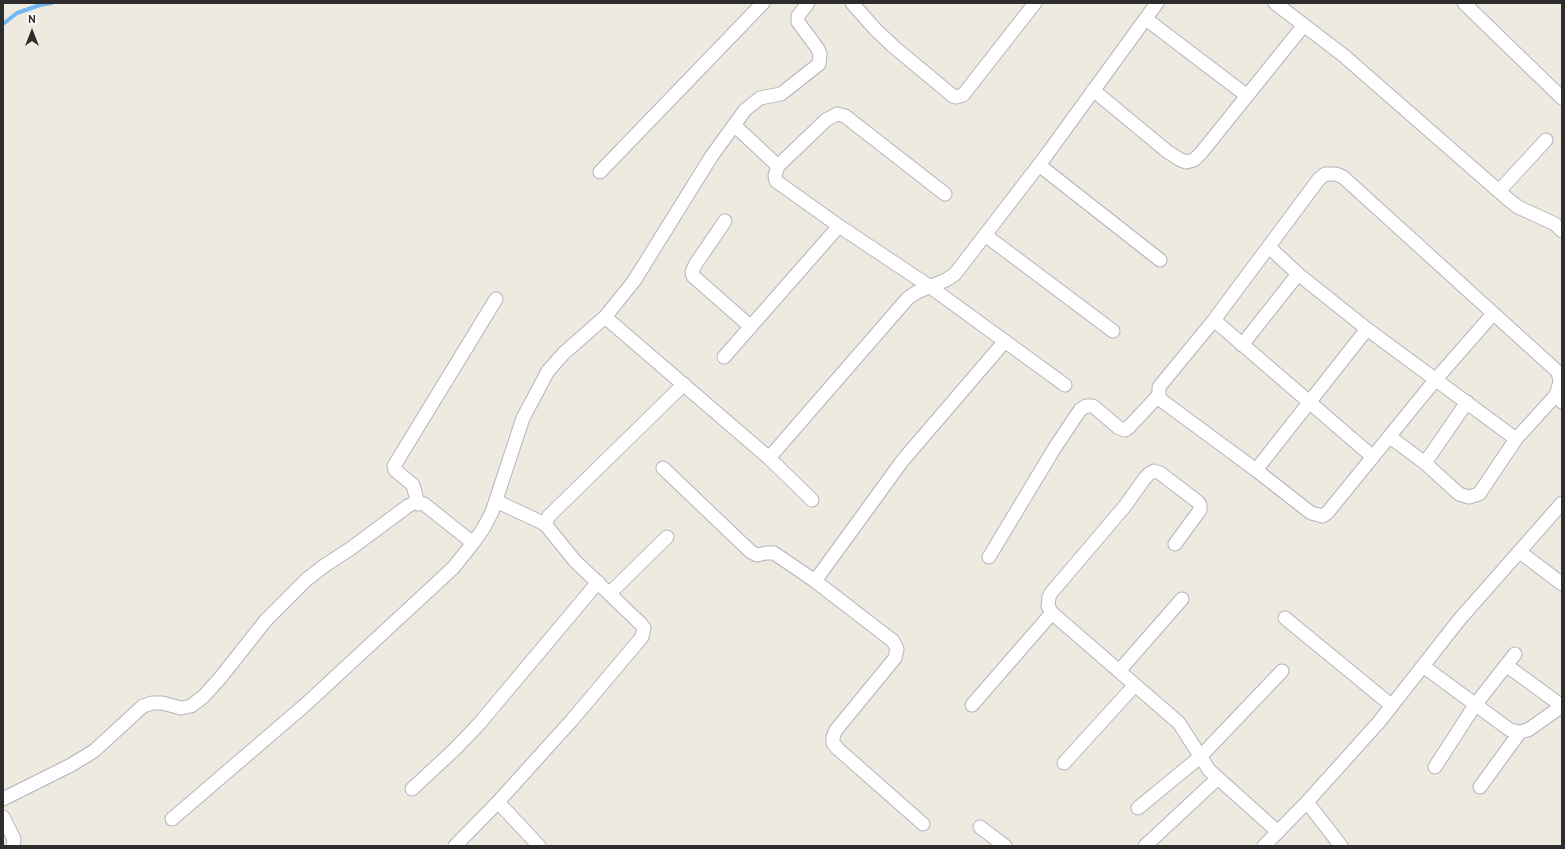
<!DOCTYPE html>
<style>
body{margin:0}
#map{position:relative;width:1565px;height:849px;overflow:hidden;background:#eeeadf;font-family:Overpass,sans-serif}
canvas{display:block}
.frame{position:absolute;inset:0;border:4px solid #2d2d2d;pointer-events:none}
.north{position:absolute;left:12px;top:12px;width:40px;height:40px;-webkit-text-stroke:3px #fff;paint-order:stroke;rotate:0deg;font-size:11px;font-weight:700;line-height:16px;text-align:center;color:#2d2d2d}
.north::after{content:'';display:block;margin:auto;width:14px;height:18px;background:#2d2d2d;clip-path:polygon(50% 0,100% 100%,50% 72%,0 100%)}
</style>
<div id="map">
<canvas width="1565" height="849"></canvas>
<div class="frame"></div>
<div class="north">N</div>
</div>
<script>
const context = document.querySelector('canvas').getContext('2d');
context.lineJoin = 'round';
function poly(rows) {
  const path = new Path2D();
  for (const r of rows) {
    path.moveTo(r[0], r[1]);
    for (let i = 2; i < r.length; i += 2) path.lineTo(r[i], r[i + 1]);
  }
  return path;
}
function trace(path, color, width, dash) {
  context.strokeStyle = color;
  context.lineWidth = width;
  context.lineCap = dash ? 'butt' : 'round';
  context.setLineDash(dash || []);
  context.stroke(path);
}
const stream = poly([
 [3,24,17,13,40,5,52,3]
]);
const minor = poly([
 [852,3,875,29,894,47,953,96,956,97,963,95,1035,3],
 [1275,3,1343,55,1509,200,1518,207,1555,224,1562,231],
 [1464,3,1562,98],
 [1146,19,1246,95],
 [1093,90,1168,152,1179,159,1186,162,1194,160,1201,153,1304,25],
 [734,125,778,166],
 [1039,165,1160,260],
 [600,172,763,3],
 [1499,191,1546,140],
 [945,194,845,116,837,114,826,120,778,166,775,176,776,181,839,226,929,286,1065,385],
 [725,221,695,265,692,272,693,276,751,327],
 [985,235,1113,331],
 [1269,247,1298,274,1367,329,1256,470,1161,400,1159,395,1159,387,1214,320,1319,179,1325,174,1336,174,1343,177,1558,372,1560,382,1556,395,1562,402],
 [605,317,769,458,812,500],
 [1214,320,1373,457],
 [1367,329,1516,439,1556,395],
 [1242,345,1298,274],
 [724,357,839,226],
 [1390,437,1425,463,1459,494,1469,497,1479,494,1516,439],
 [769,458,908,298,917,292,946,280,955,274,1045,157,1157,3],
 [1425,463,1467,402],
 [663,468,751,552,757,555,766,553,774,553,815,581,903,460,1005,341],
 [1256,470,1311,513,1323,516,1328,512,1436,379,1493,314],
 [496,501,545,524],
 [418,504,413,485,395,470,394,466,496,299],
 [1175,544,1200,510,1200,505,1198,502,1160,473,1154,471,1149,474,1145,478,1125,506,1051,593,1049,597,1048,606,1052,613,1179,723,1209,770,1278,832],
 [1520,552,1562,584],
 [989,557,1054,449,1080,410,1086,406,1093,406,1119,428,1125,430,1129,427,1159,395],
 [815,581,893,641,897,649,895,658,836,730,833,737,833,743,838,749,923,824],
 [610,593,667,537],
 [1285,618,1391,705],
 [1506,665,1562,706],
 [1423,666,1510,730,1520,732,1528,730,1562,706],
 [1119,671,1182,599],
 [972,705,1052,613],
 [1064,763,1135,685],
 [1435,767,1475,705,1515,654],
 [1480,787,1520,732],
 [412,789,455,749,479,724,598,582],
 [3,799,71,765,94,751,143,706,152,703,162,703,181,708,191,706,204,696,221,677,266,620,306,580,324,566,350,549,408,506,414,503,424,504,473,543],
 [498,802,539,846],
 [1307,802,1341,846],
 [1138,808,1200,757,1282,671],
 [3,817,14,839,13,846],
 [172,819,305,705,453,568,473,543,483,529,492,512,523,418,548,371,564,353,605,317,634,281,711,157,745,110,760,98,781,94,819,64,820,54,818,49,798,22,798,16,808,3],
 [980,827,1005,846],
 [455,846,498,802,572,720,642,637,644,628,641,624,575,561,545,524,549,516,684,384],
 [1145,846,1218,778],
 [1264,846,1307,802,1379,722,1459,620,1562,503]
]);
trace(stream, '#71b8f2', 4);
trace(minor, '#b3b3c0', 15);
trace(minor, '#fff', 13);
</script>
